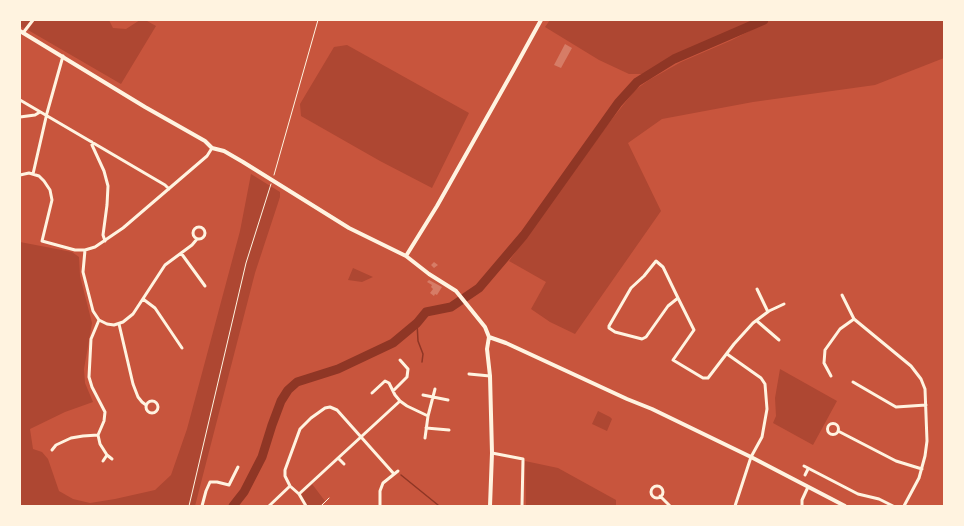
<!DOCTYPE html>
<style>
body{margin:0}
#map{position:relative;width:964px;height:526px;overflow:hidden;background:#c8553d;font-family:"Titillium Web",sans-serif}
canvas{display:block}
.frame{position:absolute;inset:0;border:21px solid #fff3e0;pointer-events:none}
</style>
<div id="map">
<canvas width="964" height="526"></canvas>
<div class="frame"></div>
</div>
<script>
const context = document.querySelector('canvas').getContext('2d');
context.lineJoin = 'round';
function paint(path, color) {
  context.fillStyle = color;
  context.fill(path, 'evenodd');
}
function poly(rows) {
  const path = new Path2D();
  for (const r of rows) {
    if (r.length === 3) {
      path.moveTo(r[0] + r[2], r[1]);
      path.arc(r[0], r[1], r[2], 0, 2 * Math.PI);
      continue;
    }
    path.moveTo(r[0], r[1]);
    for (let i = 2; i < r.length; i += 2) path.lineTo(r[i], r[i + 1]);
  }
  return path;
}
function trace(path, color, width, dash) {
  context.strokeStyle = color;
  context.lineWidth = width;
  context.lineCap = dash ? 'butt' : 'round';
  context.setLineDash(dash || []);
  context.stroke(path);
}
const green = poly([
 [20,20,31,20,25,29,20,26],
 [35,20,109,20,113,28,126,29,140,20,147,21,156,26,121,84,28,30],
 [550,20,756,20,742,28,691,49,643,74,629,74,599,60,545,27],
 [771,20,944,20,944,58,875,85,753,102,662,119,628,143,661,211,575,334,550,322,531,309,546,282,509,261,609,123,635,90,649,80,681,62,732,40],
 [347,45,469,113,432,188,380,161,301,116,300,104,334,47],
 [251,174,280,192,280,197,255,273,195,506,20,506,20,242,72,252,79,257,80,276,92,323,84,369,85,383,93,402,65,412,30,429,33,449,42,452,48,459,59,491,73,499,90,503,115,499,155,490,171,475,187,429,240,231],
 [353,268,373,277,362,282,348,280],
 [780,369,837,401,813,445,773,423,776,416,775,398],
 [598,411,610,417,612,419,607,431,592,424],
 [525,461,558,468,616,500,616,506,526,506],
 [312,484,325,501,319,506,307,506,301,495]
]);
const stream = poly([
 [417,323,418,341,423,354,422,362],
 [401,475,438,505]
]);
const river = poly([
 [233,506,244,492,262,457,272,425,281,401,288,390,297,382,338,369,393,343,417,323,426,312,451,307,479,288,524,235,618,103,637,82,674,59,764,20]
]);
const building = poly([
 [565,44,572,48,561,68,554,65],
 [434,262,438,265,434,268,431,265],
 [429,280,442,287,437,295,435,294,434,296,430,293,433,289,431,287,432,285,427,282]
]);
const path = poly([
 [274,175,318,20],
 [189,506,246,263,271,184],
 [321,506,329,498]
]);
const minor = poly([
 [23,33,33,20],
 [20,100,165,185,169,189],
 [20,117,35,115,40,112],
 [92,142,92,145,104,171,108,186,107,205,103,235,105,241],
 [33,174,47,113,63,56],
 [20,175,29,173,39,176,44,181,50,190,52,200,42,241,75,250,85,250,95,247,123,228,207,156,212,148],
 [199,233,6],
 [85,250,83,272,93,311,99,320,107,324,114,325,123,322,133,314,165,265,192,245,197,239],
 [181,253,205,286],
 [757,289,768,312],
 [842,295,854,319,911,366,921,379,925,389,927,441,925,456,919,478,904,506],
 [678,298,663,267,656,261,644,276,631,288,609,326,609,328,615,332,642,339,646,337,668,306,678,298,694,330,673,360,703,378,708,378,734,344,753,323,769,311,784,304],
 [143,299,155,308,182,348],
 [99,320,91,339,89,377,92,387,105,412,104,421,98,435,100,444,107,455,112,459],
 [757,321,779,340],
 [119,324,133,384,138,397,142,402,146,405],
 [727,354,761,378,765,384,767,409,762,437,751,457,735,506],
 [469,374,490,376],
 [831,376,824,363,825,350,840,329,854,319],
 [853,382,896,407,926,405],
 [393,391,407,377,408,369,400,360],
 [372,393,385,381,389,383,395,395,400,401,407,406,428,416,425,438],
 [423,395,448,400],
 [152,407,6],
 [428,416,435,389],
 [833,429,5.5],
 [426,428,449,430],
 [838,431,896,461,922,469],
 [52,450,56,445,71,438,83,436,98,435],
 [492,453,523,459,522,506],
 [338,458,344,464],
 [103,461,107,455],
 [804,466,858,494,879,499,893,506],
 [805,475,808,469],
 [657,492,6],
 [299,494,400,401],
 [660,496,670,506],
 [202,506,206,491,210,482,217,482,229,485,238,467],
 [269,506,290,486],
 [306,506,299,494,290,486,285,476,285,470,300,429,311,418,325,408,330,407,337,410,394,474],
 [380,506,380,491,383,483,398,471],
 [802,506,802,500,808,487]
]);
const secondary = poly([
 [20,31,145,107,205,141,212,148,224,151,243,162,349,228,406,256,429,274,456,291,485,327,489,337,506,343,627,399,652,409,751,457,845,506],
 [406,256,437,206,513,71,541,20],
 [489,337,487,349,490,376,492,453,490,506]
]);
paint(green, '#ae4732');
trace(stream, '#8f3625', 1.5);
trace(river, '#8f3625', 9);
paint(building, '#d67c66');
trace(path, '#fff3e0', 1);
trace(minor, '#fff3e0', 3);
trace(secondary, '#fff3e0', 4);
</script>
